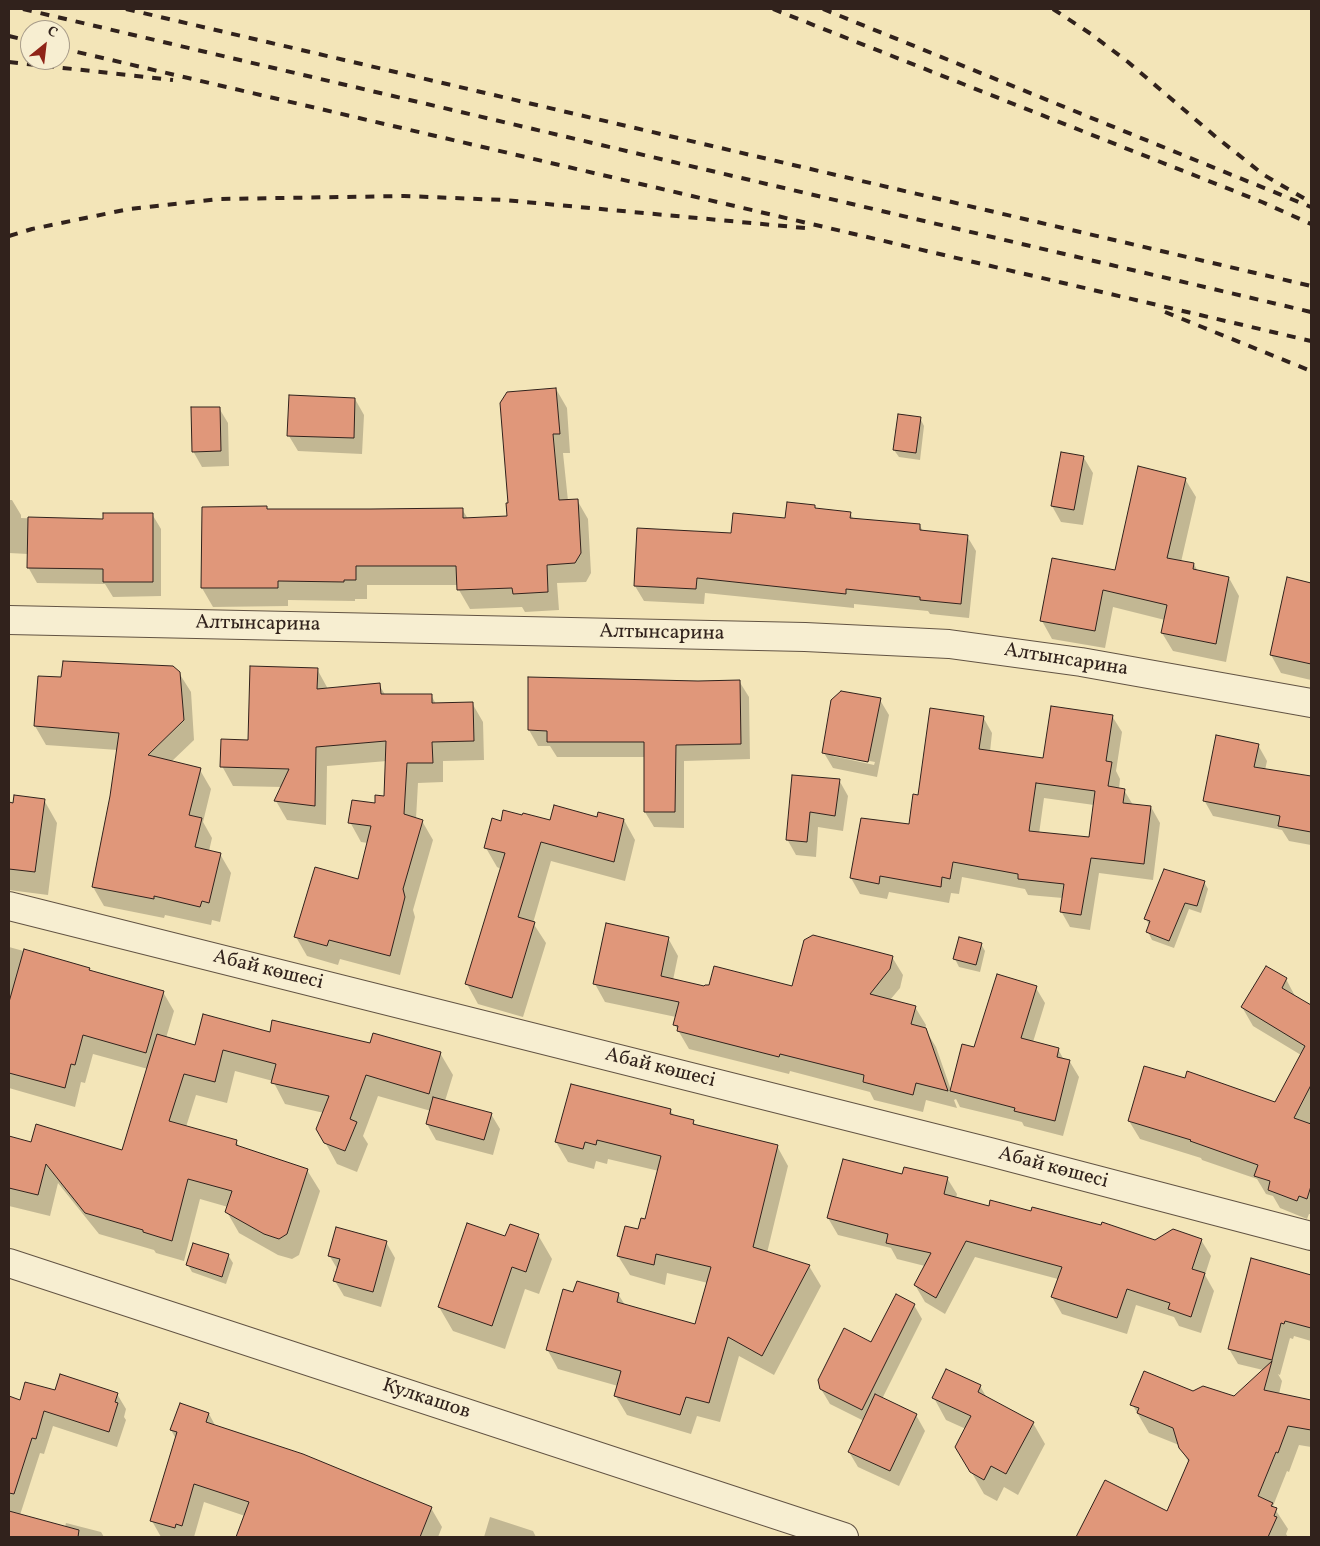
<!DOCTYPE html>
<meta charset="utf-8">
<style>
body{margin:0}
#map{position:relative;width:1320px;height:1546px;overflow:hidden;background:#f3e5b8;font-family:Vollkorn,serif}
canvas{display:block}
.frame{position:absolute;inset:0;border:10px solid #31221c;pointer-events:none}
.north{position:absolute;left:20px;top:20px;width:50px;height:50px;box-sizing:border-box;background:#f7eed1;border:1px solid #a89c89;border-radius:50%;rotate:29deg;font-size:14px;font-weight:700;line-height:20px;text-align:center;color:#31221c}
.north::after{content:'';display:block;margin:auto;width:18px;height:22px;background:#8f2418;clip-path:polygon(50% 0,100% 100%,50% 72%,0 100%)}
</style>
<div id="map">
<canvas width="1320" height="1546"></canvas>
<div class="frame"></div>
<div class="north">С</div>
</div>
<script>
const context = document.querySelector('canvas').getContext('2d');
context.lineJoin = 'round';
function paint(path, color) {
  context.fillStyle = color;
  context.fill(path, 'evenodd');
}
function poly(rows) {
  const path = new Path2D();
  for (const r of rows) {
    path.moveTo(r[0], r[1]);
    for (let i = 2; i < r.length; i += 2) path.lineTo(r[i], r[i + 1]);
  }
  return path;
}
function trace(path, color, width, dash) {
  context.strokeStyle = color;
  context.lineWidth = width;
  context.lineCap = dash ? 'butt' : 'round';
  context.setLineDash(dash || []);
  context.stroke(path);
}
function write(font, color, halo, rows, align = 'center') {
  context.font = font + ' Vollkorn,serif';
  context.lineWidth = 4;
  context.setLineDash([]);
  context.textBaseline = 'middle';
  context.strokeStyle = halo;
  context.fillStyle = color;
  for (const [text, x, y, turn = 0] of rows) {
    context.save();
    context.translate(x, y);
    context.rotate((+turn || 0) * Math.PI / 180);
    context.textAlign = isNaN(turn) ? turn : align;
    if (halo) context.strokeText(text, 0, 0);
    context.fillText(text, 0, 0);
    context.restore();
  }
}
const shadow = poly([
 [556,389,567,408,570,453,563,453,568,501,577,500,588,519,591,573,586,582,557,583,559,610,525,612,522,607,470,609,459,590,458,585,367,585,367,599,355,599,355,601,288,600,288,606,213,607,202,588,266,508,268,510,462,509,468,519,508,517],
 [355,399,364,415,362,454,298,451,289,436],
 [219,408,228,423,229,466,202,467,193,451],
 [920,418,924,426,920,460,899,457,894,450],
 [1084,458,1093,473,1083,525,1061,522,1052,506],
 [1185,479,1196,497,1181,562,1194,564,1198,572,1229,578,1239,596,1226,662,1173,651,1162,633,1165,620,1113,607,1105,648,1052,639,1042,621,1116,571],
 [9,500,12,500,21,515,21,518,104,521,152,514,161,529,161,596,113,597,105,584,37,583,28,567,28,554,9,553],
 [815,506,816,509,850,513,854,520,920,526,923,531,967,536,976,551,969,618,930,614,928,611,854,604,854,608,705,593,704,604,644,601,635,586,732,535,787,519],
 [1287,579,1311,583,1311,680,1281,673,1271,655],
 [317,669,328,689,379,685,386,696,431,695,436,704,472,703,483,722,484,760,443,761,443,782,418,783,416,819,422,821,433,840,413,910,415,917,400,975,340,959,338,965,307,956,296,937,359,881,368,843,361,842,350,822,376,805,385,797,387,761,327,766,326,825,287,820,276,801,282,787,233,786,222,766,249,741],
 [179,673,191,692,194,740,171,762,200,770,211,789,203,822,212,838,209,851,220,854,231,873,220,922,212,920,211,925,165,915,164,918,104,906,93,887,111,796,118,750,46,745,35,726,63,679],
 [529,678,698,682,739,681,749,697,750,759,684,761,684,828,654,827,645,812,645,757,557,757,550,746,538,746,529,730],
 [880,700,889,715,877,777,833,768,824,753],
 [833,754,875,762,874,765,833,756],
 [1112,716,1122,732,1116,771,1120,779,1119,789,1124,790,1133,805,1151,807,1160,823,1153,880,1099,873,1090,930,1070,927,1061,911,1063,898,1028,895,1025,889,962,877,959,894,951,893,949,903,889,892,887,899,860,894,851,878,910,825,919,796,983,717,992,733,990,752,1044,760],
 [1044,798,1094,805,1090,839,1039,834],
 [1258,745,1267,761,1265,770,1311,777,1311,845,1289,841,1282,830,1213,816,1204,800],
 [793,776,839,780,848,796,843,831,818,827,816,857,796,855,787,839],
 [44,800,57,823,48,895,9,890,9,803],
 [597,818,624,820,635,840,625,881,551,861,533,923,546,943,523,1017,478,1004,467,984,501,869,497,867,486,848,502,822,551,822],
 [1204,882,1208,889,1201,913,1189,909,1174,948,1152,940,1148,932,1150,927,1146,919],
 [668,938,678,956,673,980,705,988,793,988,892,957,903,975,900,988,890,1000,915,1007,926,1025,925,1029,936,1047,951,1090,975,1049,1036,988,1045,1003,1033,1042,1058,1049,1064,1060,1070,1062,1079,1077,1063,1136,1024,1126,1022,1122,960,1107,956,1099,954,1100,957,1108,926,1100,923,1112,874,1100,870,1092,790,1071,789,1074,689,1049,675,1025,676,1017,605,1002,595,984],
 [981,944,985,951,980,972,959,967,955,959],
 [9,947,89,969,91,972,163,992,174,1011,166,1038,195,1046,270,1033,440,1053,453,1075,445,1101,491,1114,500,1129,493,1155,436,1140,427,1124,431,1111,378,1096,363,1136,368,1144,357,1172,337,1164,325,1142,324,1113,285,1104,273,1081,235,1071,227,1103,196,1095,186,1127,236,1141,240,1148,307,1170,320,1191,299,1255,292,1259,278,1255,239,1233,227,1212,228,1207,200,1199,184,1261,156,1253,154,1250,99,1234,58,1183,50,1216,9,1206,9,1137,32,1143,122,1151,148,1069,93,1054,85,1083,81,1082,75,1107,9,1088,9,1052,25,1056,29,1044,9,1037],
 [1286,979,1296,998,1311,1008,1311,1122,1310,1125,1311,1126,1311,1214,1309,1214,1307,1219,1280,1208,1273,1196,1266,1194,1257,1179,1202,1160,1201,1158,1140,1139,1129,1121,1275,1104,1301,1055,1253,1026,1242,1007],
 [670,1110,674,1116,693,1121,696,1126,777,1146,788,1166,767,1253,809,1266,821,1286,774,1375,739,1356,720,1422,697,1416,691,1434,627,1415,615,1395,618,1386,558,1369,547,1349,574,1293,618,1294,625,1305,696,1326,708,1283,667,1273,665,1285,630,1275,618,1256,646,1221,659,1171,608,1159,607,1164,596,1161,594,1169,568,1162,556,1142],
 [903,1176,947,1178,957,1194,956,1198,990,1207,1032,1213,1156,1241,1201,1240,1211,1256,1205,1275,1214,1291,1201,1333,1179,1326,1174,1317,1136,1305,1127,1334,1062,1314,1052,1297,1058,1279,975,1257,945,1314,925,1302,915,1285,925,1266,897,1259,891,1248,838,1235,828,1218],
 [538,1235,552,1259,539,1294,525,1289,505,1349,453,1331,439,1307,506,1238],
 [386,1242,395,1258,381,1307,344,1296,335,1281,338,1270,329,1255],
 [228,1255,233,1263,226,1284,192,1272,188,1265],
 [1311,1275,1311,1341,1294,1336,1293,1339,1290,1338,1280,1375,1278,1374,1282,1381,1279,1394,1311,1401,1311,1447,1299,1445,1289,1472,1287,1471,1273,1506,1288,1529,1286,1534,1288,1537,1078,1537,1105,1482,1168,1512,1189,1463,1179,1445,1149,1433,1132,1404,1194,1392,1234,1397,1263,1370,1238,1364,1229,1349],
 [914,1305,922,1319,882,1399,916,1415,925,1431,899,1486,858,1467,849,1452,864,1421,830,1404,821,1389],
 [980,1386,987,1398,1033,1423,1045,1444,1018,1495,1004,1487,997,1501,984,1494,957,1447,966,1429,946,1420,934,1398],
 [56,1392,117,1394,126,1409,124,1417,126,1420,117,1447,53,1426,44,1454,40,1453,20,1515,65,1527,66,1523,101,1532,104,1537,9,1537,9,1409,12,1398,20,1401],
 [209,1414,216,1427,431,1508,442,1527,438,1537,238,1537,245,1516,204,1502,194,1537,161,1537,152,1521,176,1439,171,1430],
 [490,1517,533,1531,536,1537,484,1537]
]);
const building = poly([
 [556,388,560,434,553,434,559,500,578,499,581,553,575,563,547,565,548,592,513,594,512,588,457,590,456,566,356,566,356,580,344,580,344,582,278,581,278,588,201,588,202,507,267,506,267,509,371,509,463,508,463,518,507,516,506,503,508,503,500,403,507,392,556,388],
 [289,395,355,398,354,438,287,436,289,395],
 [191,407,220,407,221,451,192,452,191,407],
 [898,414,921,417,916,453,893,450,898,414],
 [1061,452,1084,456,1074,510,1051,506,1061,452],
 [1138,466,1186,478,1167,558,1194,563,1193,569,1229,577,1216,644,1161,633,1167,605,1103,590,1095,631,1040,621,1052,558,1115,570,1138,466],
 [787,502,815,505,815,508,851,512,850,518,920,524,920,530,968,535,961,604,920,600,920,597,846,589,846,594,697,578,696,589,634,586,637,528,731,533,733,513,785,518,787,502],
 [103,513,153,513,153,582,103,582,103,569,27,568,28,517,103,519,103,513],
 [1287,577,1311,583,1311,664,1270,655,1287,577],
 [63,661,173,666,180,672,184,720,148,755,201,768,189,815,202,818,195,847,221,853,209,903,202,901,200,907,154,896,154,899,92,887,110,796,119,733,34,726,38,676,61,677,63,661],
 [250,666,318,668,317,689,380,683,381,694,432,694,432,703,473,702,474,741,432,742,433,763,407,763,404,814,423,820,403,889,405,897,390,956,329,940,327,946,294,937,315,867,358,879,371,826,348,823,352,800,375,803,375,795,384,796,386,741,316,747,315,806,274,801,289,769,220,767,221,739,248,740,250,666],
 [528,677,698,681,740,680,741,744,676,745,675,812,644,812,644,742,547,742,547,731,528,730,528,677],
 [841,691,881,698,868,762,822,753,831,700,841,691],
 [1051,706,1113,715,1106,761,1112,762,1108,786,1125,789,1123,803,1151,806,1144,864,1091,858,1081,915,1060,912,1064,884,1018,879,1018,874,953,862,950,879,942,877,941,887,880,876,879,884,850,878,861,818,909,824,913,794,918,795,930,708,984,716,979,749,1043,758,1051,706],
 [1036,783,1095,791,1089,837,1029,831,1036,783],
 [1216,735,1259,744,1254,767,1311,776,1311,832,1278,826,1280,816,1203,801,1216,735],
 [792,775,840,779,835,816,810,812,807,842,786,840,792,775],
 [14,795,45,799,35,872,9,869,9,802,13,803,14,795],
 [554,805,597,817,598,812,624,819,614,862,541,842,518,917,535,922,512,998,465,984,505,853,484,848,492,818,501,821,503,810,522,815,523,813,550,820,554,805],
 [1164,869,1205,881,1197,906,1185,903,1169,941,1146,932,1150,921,1144,919,1164,869],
 [606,923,669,937,661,976,704,986,705,985,709,985,714,966,792,986,804,940,813,935,893,956,890,969,870,994,916,1006,911,1024,926,1028,948,1091,916,1083,913,1095,863,1082,864,1075,780,1054,779,1057,677,1031,678,1026,673,1025,679,1002,593,984,606,923],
 [959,937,982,943,976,965,953,959,959,937],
 [24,949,90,968,89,970,164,991,146,1053,83,1035,75,1065,71,1064,65,1088,9,1073,9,1002,24,949],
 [1266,966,1287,978,1282,988,1311,1005,1311,1085,1294,1118,1311,1124,1311,1186,1307,1199,1299,1196,1297,1201,1268,1190,1270,1181,1254,1176,1258,1165,1190,1141,1191,1140,1128,1121,1144,1066,1185,1078,1187,1071,1275,1102,1305,1046,1241,1007,1266,966],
 [997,974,1037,986,1021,1038,1059,1048,1057,1057,1070,1060,1055,1121,1014,1111,1015,1108,950,1091,962,1044,974,1047,997,974],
 [203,1014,270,1032,272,1020,370,1043,373,1033,441,1052,429,1094,366,1075,350,1119,357,1122,345,1151,324,1143,316,1129,329,1096,271,1083,276,1064,223,1050,215,1082,184,1074,169,1121,237,1140,236,1145,308,1169,287,1234,279,1239,264,1234,225,1212,232,1191,188,1179,172,1241,143,1232,143,1230,85,1213,46,1164,38,1195,9,1188,9,1136,31,1142,36,1124,122,1150,157,1034,195,1045,203,1014],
 [571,1084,671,1109,670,1114,694,1120,693,1124,778,1145,753,1247,810,1265,762,1356,728,1337,709,1403,686,1397,680,1415,614,1396,621,1371,546,1350,563,1289,573,1292,577,1281,619,1293,617,1302,695,1324,711,1267,656,1254,654,1265,617,1256,625,1226,638,1229,641,1218,645,1219,661,1156,597,1140,596,1145,585,1142,583,1149,555,1142,571,1084],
 [433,1097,492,1113,484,1140,426,1124,433,1097],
 [843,1159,902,1174,904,1167,948,1177,944,1194,989,1206,990,1200,1031,1211,1032,1207,1101,1225,1102,1222,1155,1240,1173,1229,1202,1239,1192,1269,1205,1273,1191,1317,1168,1309,1170,1303,1127,1289,1117,1318,1051,1297,1062,1267,966,1241,936,1298,914,1285,931,1253,886,1243,888,1234,827,1218,843,1159],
 [467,1223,505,1236,510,1224,539,1234,526,1272,512,1267,492,1326,438,1307,467,1223],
 [336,1227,387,1241,373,1292,333,1281,340,1259,328,1256,336,1227],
 [193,1243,229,1254,222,1277,186,1265,193,1243],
 [1251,1258,1311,1275,1311,1328,1285,1321,1284,1324,1281,1323,1272,1360,1228,1349,1251,1258],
 [896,1294,915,1304,862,1410,820,1389,818,1380,844,1328,871,1342,896,1294],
 [1272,1361,1264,1390,1311,1400,1311,1430,1288,1426,1278,1453,1276,1452,1258,1496,1273,1503,1271,1506,1277,1508,1274,1516,1277,1517,1268,1537,1076,1537,1105,1480,1167,1511,1189,1460,1179,1448,1173,1428,1137,1413,1139,1408,1130,1405,1144,1371,1193,1391,1203,1386,1234,1396,1272,1361],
 [946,1369,981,1385,978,1392,1034,1422,1006,1474,991,1466,984,1480,970,1472,955,1447,971,1416,932,1398,946,1369],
 [60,1374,118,1393,115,1402,118,1403,109,1432,44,1411,36,1439,32,1438,14,1494,9,1493,9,1396,20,1400,25,1382,55,1390,60,1374],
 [875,1394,917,1414,890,1471,848,1452,875,1394],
 [180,1403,209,1413,206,1422,303,1454,432,1507,420,1537,236,1537,249,1502,194,1484,182,1526,176,1524,175,1528,150,1521,177,1432,170,1430,180,1403],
 [9,1511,79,1530,78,1537,9,1537,9,1511]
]);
const street = poly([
 [9,620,805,637,949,644,1081,662,1311,703],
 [9,906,990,1152,1311,1236],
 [9,1263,844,1537]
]);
const rail = poly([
 [23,9,1311,312],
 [126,9,1311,286],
 [773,9,1262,202,1311,224],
 [823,9,1311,207],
 [1053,9,1091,34,1128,62,1216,137,1264,175,1307,200],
 [9,36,30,41],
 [60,48,1311,341],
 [9,62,173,80],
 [9,236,32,229,129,209,220,199,404,196,504,200,805,228],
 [1165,312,1311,371]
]);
const streetNames = [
 ["Алтынсарина",258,625,1],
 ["Алтынсарина",662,634,1],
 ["Алтынсарина",1066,661,9],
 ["Абай көшесі",268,971,14],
 ["Абай көшесі",660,1069,14],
 ["Абай көшесі",1053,1169,15],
 ["Кулкашов",426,1400,18]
];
paint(shadow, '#0003');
paint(building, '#e0977a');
trace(building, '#31221c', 1);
trace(street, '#625343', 30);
trace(street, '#f7eed1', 28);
trace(rail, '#31221c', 4, [9, 9]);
write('20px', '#31221c', '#f7eed1', streetNames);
</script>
